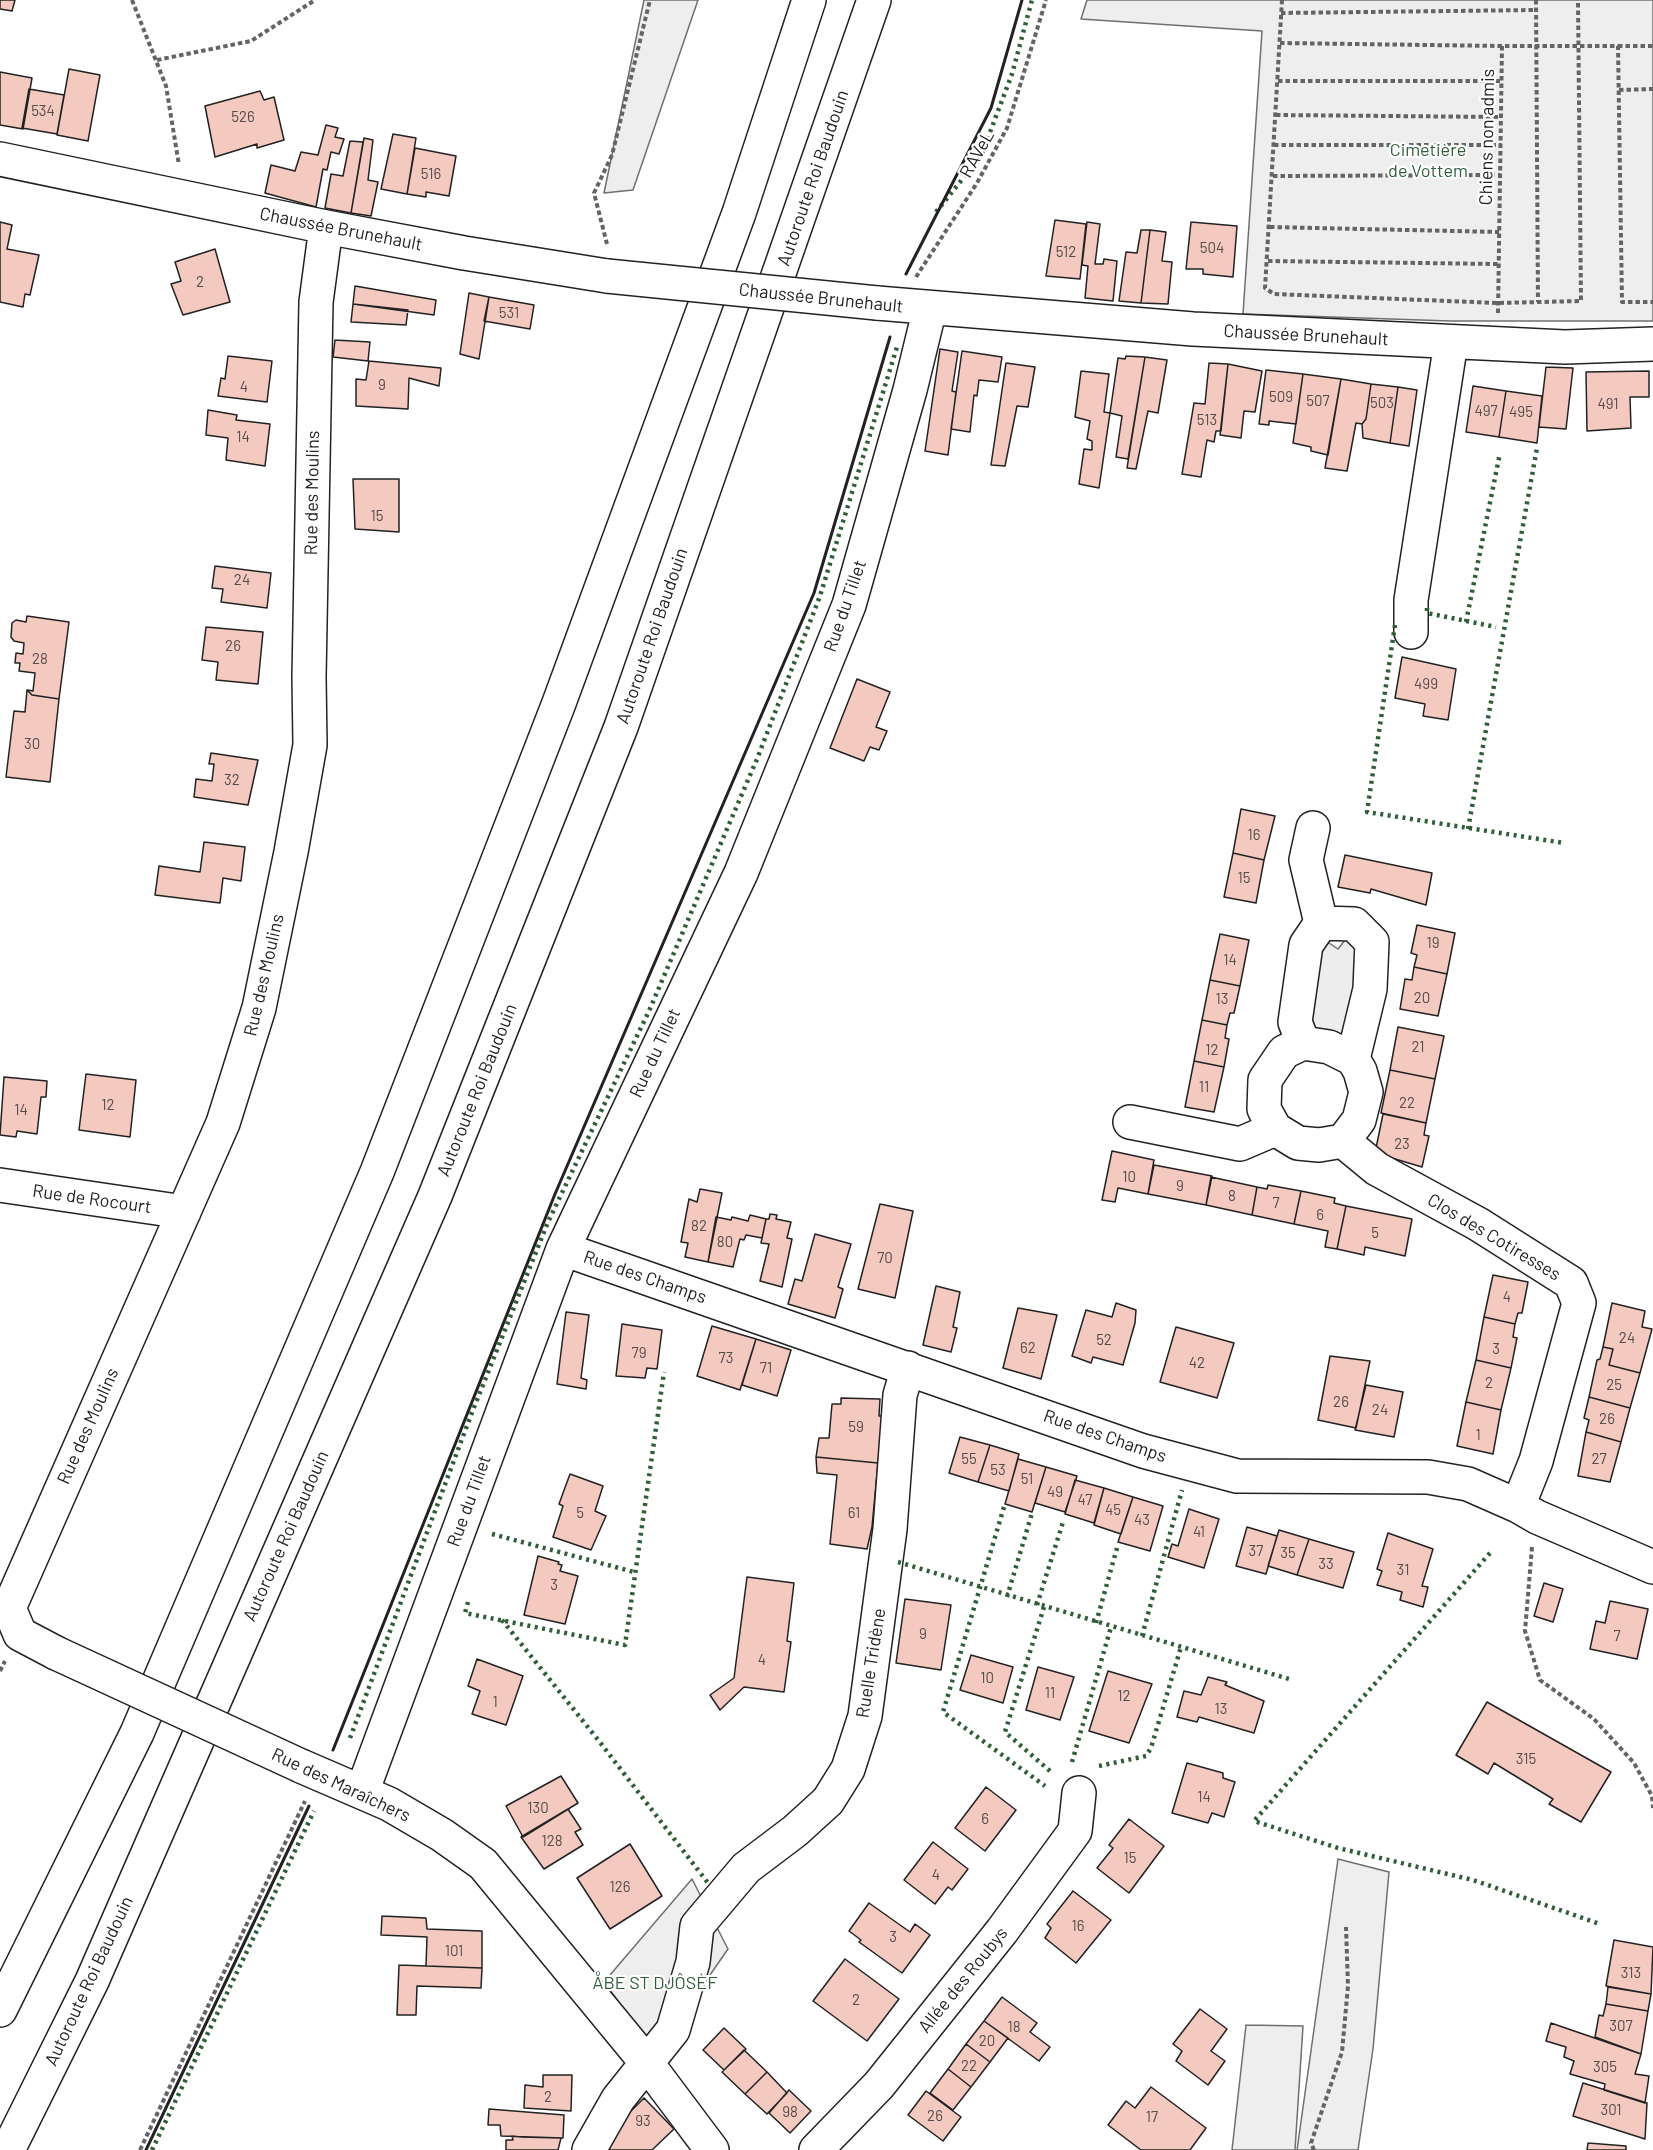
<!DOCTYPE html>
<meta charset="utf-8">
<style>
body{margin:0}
canvas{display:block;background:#fff}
</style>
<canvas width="1653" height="2150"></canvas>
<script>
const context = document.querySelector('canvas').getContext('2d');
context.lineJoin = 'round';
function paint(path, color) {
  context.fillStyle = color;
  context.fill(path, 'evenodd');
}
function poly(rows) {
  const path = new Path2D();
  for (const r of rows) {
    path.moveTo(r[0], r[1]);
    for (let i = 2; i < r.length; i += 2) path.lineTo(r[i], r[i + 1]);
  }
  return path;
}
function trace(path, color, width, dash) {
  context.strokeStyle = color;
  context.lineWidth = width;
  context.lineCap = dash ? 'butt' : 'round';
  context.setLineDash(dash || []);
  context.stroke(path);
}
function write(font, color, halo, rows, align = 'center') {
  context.font = font + ' Barlow,sans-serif';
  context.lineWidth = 4.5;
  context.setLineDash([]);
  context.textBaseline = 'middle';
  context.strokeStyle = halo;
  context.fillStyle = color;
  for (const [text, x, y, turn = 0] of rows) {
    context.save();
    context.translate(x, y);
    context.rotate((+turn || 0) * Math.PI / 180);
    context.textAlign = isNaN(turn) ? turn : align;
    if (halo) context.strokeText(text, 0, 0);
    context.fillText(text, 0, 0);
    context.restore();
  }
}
const green = poly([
 [644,0,698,0,633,190,604,193,644,0],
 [1087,0,1653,0,1653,321,1450,321,1243,314,1262,31,1081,19,1087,0],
 [1338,1859,1389,1872,1373,2049,1358,2150,1297,2150,1338,1859],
 [692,1879,728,1949,656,2053,604,1982,692,1879],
 [1246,2025,1303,2026,1295,2150,1232,2150,1246,2025]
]);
const parking = poly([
 [1320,937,1338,949,1345,940,1362,953,1343,1033,1337,1037,1307,1029,1320,937]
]);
const building = poly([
 [0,0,15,0,12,11,0,9,0,0],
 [69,69,100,75,88,141,57,135,69,69],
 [0,72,32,78,23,129,0,125,0,72],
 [29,89,64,95,57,134,22,128,29,89],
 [260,91,264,100,274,97,284,140,257,148,257,144,215,157,205,106,260,91],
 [326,125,338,128,335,137,344,139,339,154,331,152,327,170,323,169,316,207,265,193,271,165,295,171,301,152,318,155,326,125],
 [393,134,416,138,407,194,381,189,393,134],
 [364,138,373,140,368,180,378,182,371,216,351,213,364,138],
 [350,141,363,142,351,213,325,208,331,174,343,176,350,141],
 [415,148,456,156,449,196,426,192,426,197,407,194,415,148],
 [1055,220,1086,224,1080,279,1046,276,1055,220],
 [0,222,12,225,7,249,39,255,30,295,25,294,23,307,0,302,0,222],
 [1087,222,1100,224,1095,264,1103,264,1104,259,1117,261,1113,301,1085,298,1088,266,1082,265,1087,222],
 [1191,222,1237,226,1233,277,1203,274,1203,269,1186,269,1191,222],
 [1141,230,1150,230,1141,303,1119,301,1126,252,1137,253,1141,230],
 [1150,230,1166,232,1162,261,1172,262,1168,304,1141,303,1150,230],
 [215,249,230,302,183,315,171,284,181,281,175,262,215,249],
 [355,286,436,300,434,315,353,304,355,286],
 [469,293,489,297,479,359,460,354,469,293],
 [489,297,534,305,530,329,484,321,489,297],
 [353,304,408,310,406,325,351,322,353,304],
 [335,340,370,342,368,361,333,357,335,340],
 [940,349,958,352,952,391,956,392,948,455,925,451,940,349],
 [962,351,1002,357,998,382,979,380,977,396,974,395,970,432,951,429,962,351],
 [228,356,272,361,267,402,218,396,221,378,225,379,228,356],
 [1126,356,1145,357,1128,459,1116,457,1122,416,1110,413,1118,358,1125,359,1126,356],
 [1145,357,1167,360,1158,413,1148,411,1136,469,1127,468,1145,357],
 [369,361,441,368,439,386,409,378,408,409,356,406,356,379,366,380,369,361],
 [1006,363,1035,367,1028,407,1017,406,1005,466,991,465,1006,363],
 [1209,363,1228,364,1221,431,1216,431,1214,442,1207,440,1201,477,1182,474,1194,403,1205,404,1209,363],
 [1228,364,1262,371,1255,412,1244,411,1241,438,1220,435,1228,364],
 [1546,367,1573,368,1566,429,1539,427,1546,367],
 [1266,370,1303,374,1296,424,1269,421,1269,425,1259,424,1266,370],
 [1081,371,1109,374,1104,412,1110,413,1099,488,1079,484,1084,449,1092,450,1092,441,1087,439,1090,421,1075,417,1081,371],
 [1649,371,1649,397,1630,397,1631,428,1587,431,1586,372,1649,371],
 [1303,374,1341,379,1328,455,1311,451,1311,447,1293,443,1303,374],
 [1341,379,1371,384,1366,419,1362,424,1356,423,1347,471,1325,468,1341,379],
 [1371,384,1398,387,1390,443,1363,438,1362,424,1366,419,1371,384],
 [1473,386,1506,391,1499,437,1466,432,1473,386],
 [1398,387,1417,390,1409,446,1390,443,1398,387],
 [1506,391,1542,396,1537,443,1499,437,1506,391],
 [208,410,237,415,236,420,270,424,265,466,226,460,228,438,206,435,208,410],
 [353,479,399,479,399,532,355,529,353,479],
 [215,566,271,573,267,608,221,602,223,589,212,588,215,566],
 [27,616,69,622,59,699,32,695,27,690,33,691,35,673,19,671,20,663,15,663,16,653,23,654,24,643,14,641,11,637,12,623,16,620,26,622,27,616],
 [206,627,263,632,258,684,216,680,218,662,202,660,206,627],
 [1402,657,1456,669,1448,720,1423,716,1425,704,1395,698,1402,657],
 [857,679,890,692,876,727,887,731,879,750,870,747,864,761,830,748,857,679],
 [27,690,32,695,59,699,50,782,6,777,14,711,25,712,27,690],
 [211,753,258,760,248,805,194,797,196,779,212,781,214,764,209,764,211,753],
 [1241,809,1275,816,1264,860,1233,853,1241,809],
 [204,842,245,847,241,881,223,878,220,903,155,895,159,866,200,872,204,842],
 [1233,853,1264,860,1256,903,1224,897,1233,853],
 [1345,855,1432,873,1426,905,1371,889,1370,893,1338,887,1345,855],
 [1417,925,1455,933,1447,974,1414,967,1417,955,1411,953,1417,925],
 [1220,934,1249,940,1240,986,1210,980,1220,934],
 [1414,967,1447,974,1438,1016,1400,1009,1405,979,1412,980,1414,967],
 [1210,980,1240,986,1234,1013,1230,1013,1227,1025,1202,1020,1210,980],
 [1202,1020,1227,1025,1225,1038,1229,1039,1224,1067,1194,1061,1202,1020],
 [1398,1027,1444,1036,1435,1079,1390,1070,1398,1027],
 [1194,1061,1224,1067,1214,1112,1185,1107,1194,1061],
 [1390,1070,1435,1079,1426,1123,1381,1113,1390,1070],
 [86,1074,136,1080,130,1137,79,1130,86,1074],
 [4,1077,47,1081,46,1097,41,1097,37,1134,17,1131,16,1137,0,1135,4,1077],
 [1383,1114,1426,1123,1424,1135,1429,1136,1422,1167,1375,1153,1383,1114],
 [1112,1151,1154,1160,1148,1194,1118,1188,1115,1202,1102,1200,1112,1151],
 [1154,1165,1212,1176,1206,1205,1148,1194,1154,1165],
 [1211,1177,1257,1187,1252,1215,1206,1205,1211,1177],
 [1268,1185,1301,1191,1294,1224,1252,1215,1257,1187,1267,1189,1268,1185],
 [700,1189,722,1193,708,1262,685,1257,688,1243,681,1242,689,1199,697,1202,700,1189],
 [1301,1191,1335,1198,1334,1203,1346,1206,1337,1249,1325,1247,1328,1231,1294,1224,1301,1191],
 [880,1204,913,1211,895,1298,858,1289,880,1204],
 [1346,1206,1412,1219,1405,1256,1365,1247,1364,1255,1337,1249,1346,1206],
 [770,1214,777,1215,776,1219,791,1222,787,1238,792,1239,782,1287,760,1281,769,1244,761,1243,766,1219,769,1219,770,1214],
 [750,1215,766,1219,762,1238,746,1235,744,1240,740,1239,733,1267,708,1262,716,1217,731,1220,732,1217,748,1221,750,1215],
 [815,1234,851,1244,838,1287,843,1289,835,1318,788,1304,795,1279,802,1281,815,1234],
 [1493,1275,1528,1282,1522,1313,1518,1313,1515,1324,1484,1317,1493,1275],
 [936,1286,960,1292,953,1327,957,1328,951,1352,923,1345,936,1286],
 [1116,1303,1136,1310,1135,1323,1123,1365,1093,1357,1091,1363,1072,1356,1086,1310,1112,1317,1116,1303],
 [1612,1303,1645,1311,1642,1327,1652,1329,1640,1373,1609,1365,1613,1349,1603,1347,1612,1303],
 [1018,1308,1057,1315,1041,1379,1003,1368,1018,1308],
 [566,1312,589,1315,581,1378,587,1380,586,1389,557,1384,566,1312],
 [1484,1317,1515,1324,1513,1337,1517,1338,1511,1368,1476,1360,1484,1317],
 [622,1324,662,1330,657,1369,647,1368,645,1378,616,1376,622,1324],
 [712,1326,756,1339,740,1390,697,1376,712,1326],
 [1176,1327,1234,1343,1217,1398,1160,1382,1176,1327],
 [756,1339,791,1350,777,1396,742,1385,756,1339],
 [1603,1347,1613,1349,1609,1365,1640,1373,1630,1408,1589,1397,1597,1360,1600,1359,1603,1347],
 [1330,1356,1370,1361,1356,1428,1318,1420,1330,1356],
 [1476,1360,1511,1368,1501,1410,1466,1402,1476,1360],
 [1366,1385,1403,1392,1394,1437,1355,1430,1366,1385],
 [1589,1397,1630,1408,1621,1442,1586,1432,1589,1420,1584,1418,1589,1397],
 [841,1398,880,1399,879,1416,883,1416,878,1463,816,1457,819,1438,829,1438,832,1404,841,1404,841,1398],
 [1466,1402,1501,1410,1493,1454,1457,1446,1466,1402],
 [1586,1432,1621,1442,1610,1482,1578,1476,1586,1432],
 [960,1437,990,1445,978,1482,949,1473,960,1437],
 [990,1445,1019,1454,1009,1491,978,1482,990,1445],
 [816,1457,878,1463,872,1527,867,1549,830,1544,837,1475,817,1473,816,1457],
 [1018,1459,1046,1467,1032,1512,1005,1504,1018,1459],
 [1046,1467,1077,1476,1065,1512,1035,1503,1046,1467],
 [570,1474,603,1486,595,1511,606,1516,591,1550,553,1537,563,1506,559,1504,570,1474],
 [1075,1480,1104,1488,1094,1523,1065,1514,1075,1480],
 [1104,1488,1133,1497,1121,1534,1094,1525,1104,1488],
 [1133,1497,1163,1506,1150,1551,1118,1542,1133,1497],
 [1189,1509,1219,1519,1204,1568,1168,1557,1172,1544,1178,1546,1189,1509],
 [1247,1527,1277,1536,1266,1574,1236,1566,1247,1527],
 [1279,1530,1309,1539,1297,1575,1268,1566,1279,1530],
 [1388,1533,1433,1549,1422,1586,1428,1587,1423,1607,1400,1600,1402,1592,1377,1585,1382,1571,1377,1569,1388,1533],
 [1309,1539,1354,1552,1343,1588,1297,1575,1309,1539],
 [538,1556,559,1562,558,1564,562,1565,560,1571,578,1576,565,1624,524,1615,538,1556],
 [747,1577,794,1583,787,1641,791,1642,784,1692,744,1687,720,1710,710,1695,734,1678,747,1577],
 [1544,1583,1563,1589,1553,1622,1534,1616,1544,1583],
 [905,1599,951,1605,941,1670,896,1663,905,1599],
 [1610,1601,1648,1609,1637,1659,1590,1649,1596,1621,1605,1623,1610,1601],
 [971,1655,1013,1667,1003,1703,960,1690,971,1655],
 [477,1659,523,1676,506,1725,472,1714,480,1691,468,1686,477,1659],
 [1038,1667,1074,1677,1060,1720,1026,1710,1038,1667],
 [1108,1671,1152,1684,1129,1743,1089,1731,1108,1671],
 [1208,1677,1227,1682,1225,1685,1264,1701,1254,1733,1199,1717,1197,1722,1177,1717,1184,1691,1201,1695,1208,1677],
 [1487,1702,1611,1772,1581,1822,1549,1804,1553,1799,1494,1763,1488,1774,1456,1755,1487,1702],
 [1187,1763,1223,1773,1223,1778,1235,1782,1224,1817,1212,1813,1208,1823,1172,1813,1187,1763],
 [561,1776,578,1803,523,1837,506,1806,561,1776],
 [986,1787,1016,1810,985,1851,955,1828,986,1787],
 [568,1809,581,1829,575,1832,583,1845,544,1869,521,1837,568,1809],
 [1129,1819,1164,1846,1129,1893,1097,1868,1113,1848,1109,1845,1129,1819],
 [933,1842,968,1869,952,1890,948,1887,935,1904,904,1880,933,1842],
 [630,1844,662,1896,610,1929,577,1878,630,1844],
 [1073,1891,1111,1920,1076,1963,1045,1938,1051,1928,1047,1924,1073,1891],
 [869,1903,910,1932,915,1924,930,1935,902,1973,859,1942,861,1940,849,1931,869,1903],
 [382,1916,426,1918,427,1929,482,1931,482,1968,426,1966,427,1937,381,1935,382,1916],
 [1614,1940,1653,1947,1651,1994,1606,1986,1614,1940],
 [845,1959,899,1999,867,2041,813,2001,845,1959],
 [399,1965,482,1968,481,1988,417,1986,416,2015,397,2015,399,1965],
 [1608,1987,1651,1994,1648,2011,1606,2004,1608,1987],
 [1002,1997,1037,2023,1030,2032,1050,2047,1039,2061,984,2021,1002,1997],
 [1606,2004,1648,2011,1641,2054,1595,2037,1599,2015,1603,2016,1606,2004],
 [1200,2009,1227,2029,1211,2051,1225,2061,1208,2085,1176,2061,1182,2051,1173,2044,1200,2009],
 [984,2021,1008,2038,990,2062,966,2044,984,2021],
 [1551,2023,1641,2054,1635,2074,1649,2076,1645,2103,1604,2090,1605,2084,1570,2074,1574,2061,1564,2057,1566,2047,1546,2041,1551,2023],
 [724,2028,746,2049,724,2070,703,2050,724,2028],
 [966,2044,990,2062,971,2087,948,2069,966,2044],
 [744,2050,767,2072,745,2094,722,2072,744,2050],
 [948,2069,971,2087,953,2110,930,2093,948,2069],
 [767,2072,787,2093,767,2114,745,2094,767,2072],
 [543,2075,572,2075,571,2111,524,2108,525,2085,543,2087,543,2075],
 [1583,2083,1647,2103,1645,2139,1573,2116,1583,2083],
 [1151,2087,1206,2128,1190,2150,1141,2150,1108,2125,1126,2101,1135,2108,1151,2087],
 [789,2090,811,2111,790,2133,769,2113,789,2090],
 [926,2091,961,2117,943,2141,908,2115,926,2091],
 [644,2098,674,2129,652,2150,610,2150,606,2146,615,2127,644,2098],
 [489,2109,564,2115,563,2138,501,2136,500,2125,488,2125,489,2109],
 [512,2136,521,2137,561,2138,558,2150,506,2150,506,2140,513,2140,512,2136],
 [1588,2143,1626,2146,1626,2150,1587,2150,1588,2143]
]);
const path = poly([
 [132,0,166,86,179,165],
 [1282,0,1265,288,1274,294,1498,303,1581,301,1578,0],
 [1536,0,1538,302],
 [1281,13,1536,10],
 [1280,43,1502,46],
 [1618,46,1653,46],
 [157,60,251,41,315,0],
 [1278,81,1502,81],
 [1619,90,1653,89],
 [1276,115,1501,117],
 [1274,145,1501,145],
 [1273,176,1500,175],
 [1270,227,1499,232],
 [607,244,594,193,612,155,650,0],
 [1268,261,1499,264],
 [916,277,977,183,1007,128,1046,0],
 [1498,313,1502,46,1618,46,1622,302,1653,302],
 [1532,1547,1525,1631,1540,1680,1594,1719,1634,1763,1652,1796,1653,1808],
 [0,1671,5,1661],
 [140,2150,305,1801],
 [1314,2150,1311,2143,1342,2052,1348,1986,1346,1927]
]);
const minor = poly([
 [0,159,326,227,464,253,607,276],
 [877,303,1193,329,1565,347,1653,344],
 [1411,632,1411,600,1451,342],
 [1313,828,1306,860,1321,923],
 [1303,1043,1295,1022,1306,945,1321,923,1354,924,1372,942,1370,989,1353,1059],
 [1130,1122,1240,1144,1275,1129],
 [1343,1141,1319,1145,1298,1143,1275,1129,1264,1109,1265,1080,1284,1052,1303,1043,1329,1047,1353,1059,1360,1071,1366,1092,1359,1120,1343,1141,1377,1169,1478,1224,1571,1283,1579,1303,1536,1461,1518,1506],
 [0,1185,184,1212],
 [563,1249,1143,1451,1237,1476,1428,1477,1468,1484,1518,1506,1537,1517,1653,1567],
 [56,1653,20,1634,9,1608,223,1123,259,1008,291,852,310,745,309,677,316,302,326,227],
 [301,1766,389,1804,442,1835,483,1864,646,2062,712,2150],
 [362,1792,563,1249,741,873,849,605,910,390,930,308],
 [589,2150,618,2099,673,2030,693,1962,697,1926,746,1868,795,1831,828,1801,848,1769,865,1716,890,1529,900,1395,908,1368],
 [816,2150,879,2085,1002,1931,1075,1831,1079,1793]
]);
const highway = poly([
 [0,2010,137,1733,377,1172,559,703,739,213,809,0],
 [8,2150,92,1981,435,1196,621,727,874,0]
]);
const minorBridge = poly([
 [607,276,877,303],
 [56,1653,301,1766]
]);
const hedge = poly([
 [936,212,981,156,1012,74,1032,0],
 [1427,608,1427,613,1496,627],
 [1466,622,1500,453],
 [1395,625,1367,812,1564,843],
 [1468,829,1537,448],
 [1004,1507,943,1712,1045,1786],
 [492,1534,634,1572],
 [1490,1553,1254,1821,1338,1848,1473,1880,1600,1924],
 [898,1562,1289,1679],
 [1007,1597,1032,1513],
 [468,1602,465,1613,625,1645,664,1372],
 [1037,1605,1063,1522],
 [1044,1607,1005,1732,1050,1771],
 [502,1620,599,1741,708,1883],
 [1096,1623,1117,1548],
 [1142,1636,1182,1490],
 [350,1738,471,1415,548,1222,649,1011,757,759,820,596,897,347],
 [1072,1762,1111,1627],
 [1099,1766,1146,1756,1151,1748,1181,1647],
 [152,2150,314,1811]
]);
const wall = poly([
 [906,274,991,108,1022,0],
 [333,1750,555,1194,814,593,890,337],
 [146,2150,309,1806]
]);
const numberNames = [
 ["534",43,111],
 ["526",243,117],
 ["516",431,174],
 ["504",1212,248],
 ["512",1066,252],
 ["2",200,282],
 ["531",509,313],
 ["9",382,385],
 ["4",244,387],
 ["509",1281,397],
 ["507",1318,401],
 ["503",1382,403],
 ["491",1608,404],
 ["497",1486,411],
 ["495",1521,412],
 ["513",1207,420],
 ["14",243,437],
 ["15",377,516],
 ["24",242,580],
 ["26",233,646],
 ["28",40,659],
 ["499",1426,684],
 ["30",32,744],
 ["32",232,780],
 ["16",1254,835],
 ["15",1244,878],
 ["19",1433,943],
 ["14",1230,960],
 ["20",1422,998],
 ["13",1222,999],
 ["21",1418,1047],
 ["12",1212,1050],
 ["11",1204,1087],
 ["22",1407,1103],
 ["12",108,1105],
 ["14",21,1110],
 ["23",1402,1144],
 ["10",1129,1177],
 ["9",1180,1186],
 ["8",1232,1196],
 ["7",1276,1203],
 ["6",1320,1215],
 ["82",699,1226],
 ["5",1375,1233],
 ["80",725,1242],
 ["70",885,1258],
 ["4",1507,1297],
 ["24",1627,1338],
 ["52",1104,1340],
 ["62",1028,1348],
 ["3",1496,1349],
 ["79",639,1353],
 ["73",726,1358],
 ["42",1197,1363],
 ["71",766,1368],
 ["2",1489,1383],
 ["25",1614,1385],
 ["26",1341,1402],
 ["24",1380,1410],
 ["26",1607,1419],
 ["59",856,1427],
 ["1",1478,1435],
 ["55",969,1459],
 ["27",1599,1459],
 ["53",998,1470],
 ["51",1027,1479],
 ["49",1055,1492],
 ["47",1085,1500],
 ["45",1113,1510],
 ["5",580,1513],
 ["61",854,1513],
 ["43",1142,1520],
 ["41",1199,1532],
 ["37",1256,1551],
 ["35",1288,1553],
 ["33",1326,1564],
 ["31",1403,1570],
 ["3",554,1585],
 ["9",923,1634],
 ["7",1617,1636],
 ["4",762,1660],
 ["10",987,1678],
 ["11",1050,1693],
 ["12",1124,1696],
 ["1",495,1702],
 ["13",1221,1709],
 ["315",1526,1759],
 ["14",1204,1797],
 ["130",538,1808],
 ["6",985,1819],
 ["128",552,1841],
 ["15",1130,1858],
 ["4",936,1875],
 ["126",620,1887],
 ["16",1078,1926],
 ["3",893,1937],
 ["101",454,1951],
 ["313",1631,1973],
 ["2",856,2000],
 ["307",1621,2026],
 ["18",1014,2027],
 ["20",987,2041],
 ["22",969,2066],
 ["305",1605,2067],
 ["2",548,2097],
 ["301",1611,2110],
 ["98",790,2112],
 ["26",935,2116],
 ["17",1152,2117],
 ["93",643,2121]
];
const streetNames = [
 ["Chiens non admis",1487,137,-89],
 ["RAVeL",977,154,-61],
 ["Autoroute Roi Baudouin",813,178,-71],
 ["Chaussée Brunehault",341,229,11],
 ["Chaussée Brunehault",821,298,6],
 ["Chaussée Brunehault",1306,335,3],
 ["Rue des Moulins",312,493,-89],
 ["Rue du Tillet",845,606,-71],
 ["Autoroute Roi Baudouin",652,636,-71],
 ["Rue des Moulins",264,975,-77],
 ["Rue du Tillet",655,1053,-65],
 ["Autoroute Roi Baudouin",477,1090,-68],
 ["Rue de Rocourt",92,1199,8],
 ["Clos des Cotiresses",1494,1237,31],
 ["Rue des Champs",645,1277,19],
 ["Rue des Moulins",88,1426,-66],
 ["Rue des Champs",1105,1436,19],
 ["Rue du Tillet",469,1501,-70],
 ["Autoroute Roi Baudouin",286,1536,-66],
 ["Ruelle Tridène",871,1663,-81],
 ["Rue des Maraîchers",341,1785,25],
 ["Allée des Roubys",963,1980,-51],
 ["Autoroute Roi Baudouin",89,1981,-65]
];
const parkNames = [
 ["Cimetière",1428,150],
 ["de Vottem",1428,171],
 ["ÅBE ST DJÔSÈF",655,1983]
];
paint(green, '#eee');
trace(green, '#6f6f6f', 1.5);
paint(parking, '#ededed');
trace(parking, '#6f6f6f', 1.5);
paint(building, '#f3c9c0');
trace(building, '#222', 1.5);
trace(minor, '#222', 36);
trace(highway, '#222', 36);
trace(path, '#646464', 4, [4.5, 3]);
trace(minor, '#fff', 33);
trace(highway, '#fff', 33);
trace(minorBridge, '#222', 36, []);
trace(minorBridge, '#fff', 33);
trace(hedge, '#2f5e38', 4.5, [3, 4.5]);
trace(wall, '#222', 3);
write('15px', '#564c4a', null, numberNames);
write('18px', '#222', '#fff', streetNames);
write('18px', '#2f5e38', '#fff', parkNames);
</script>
